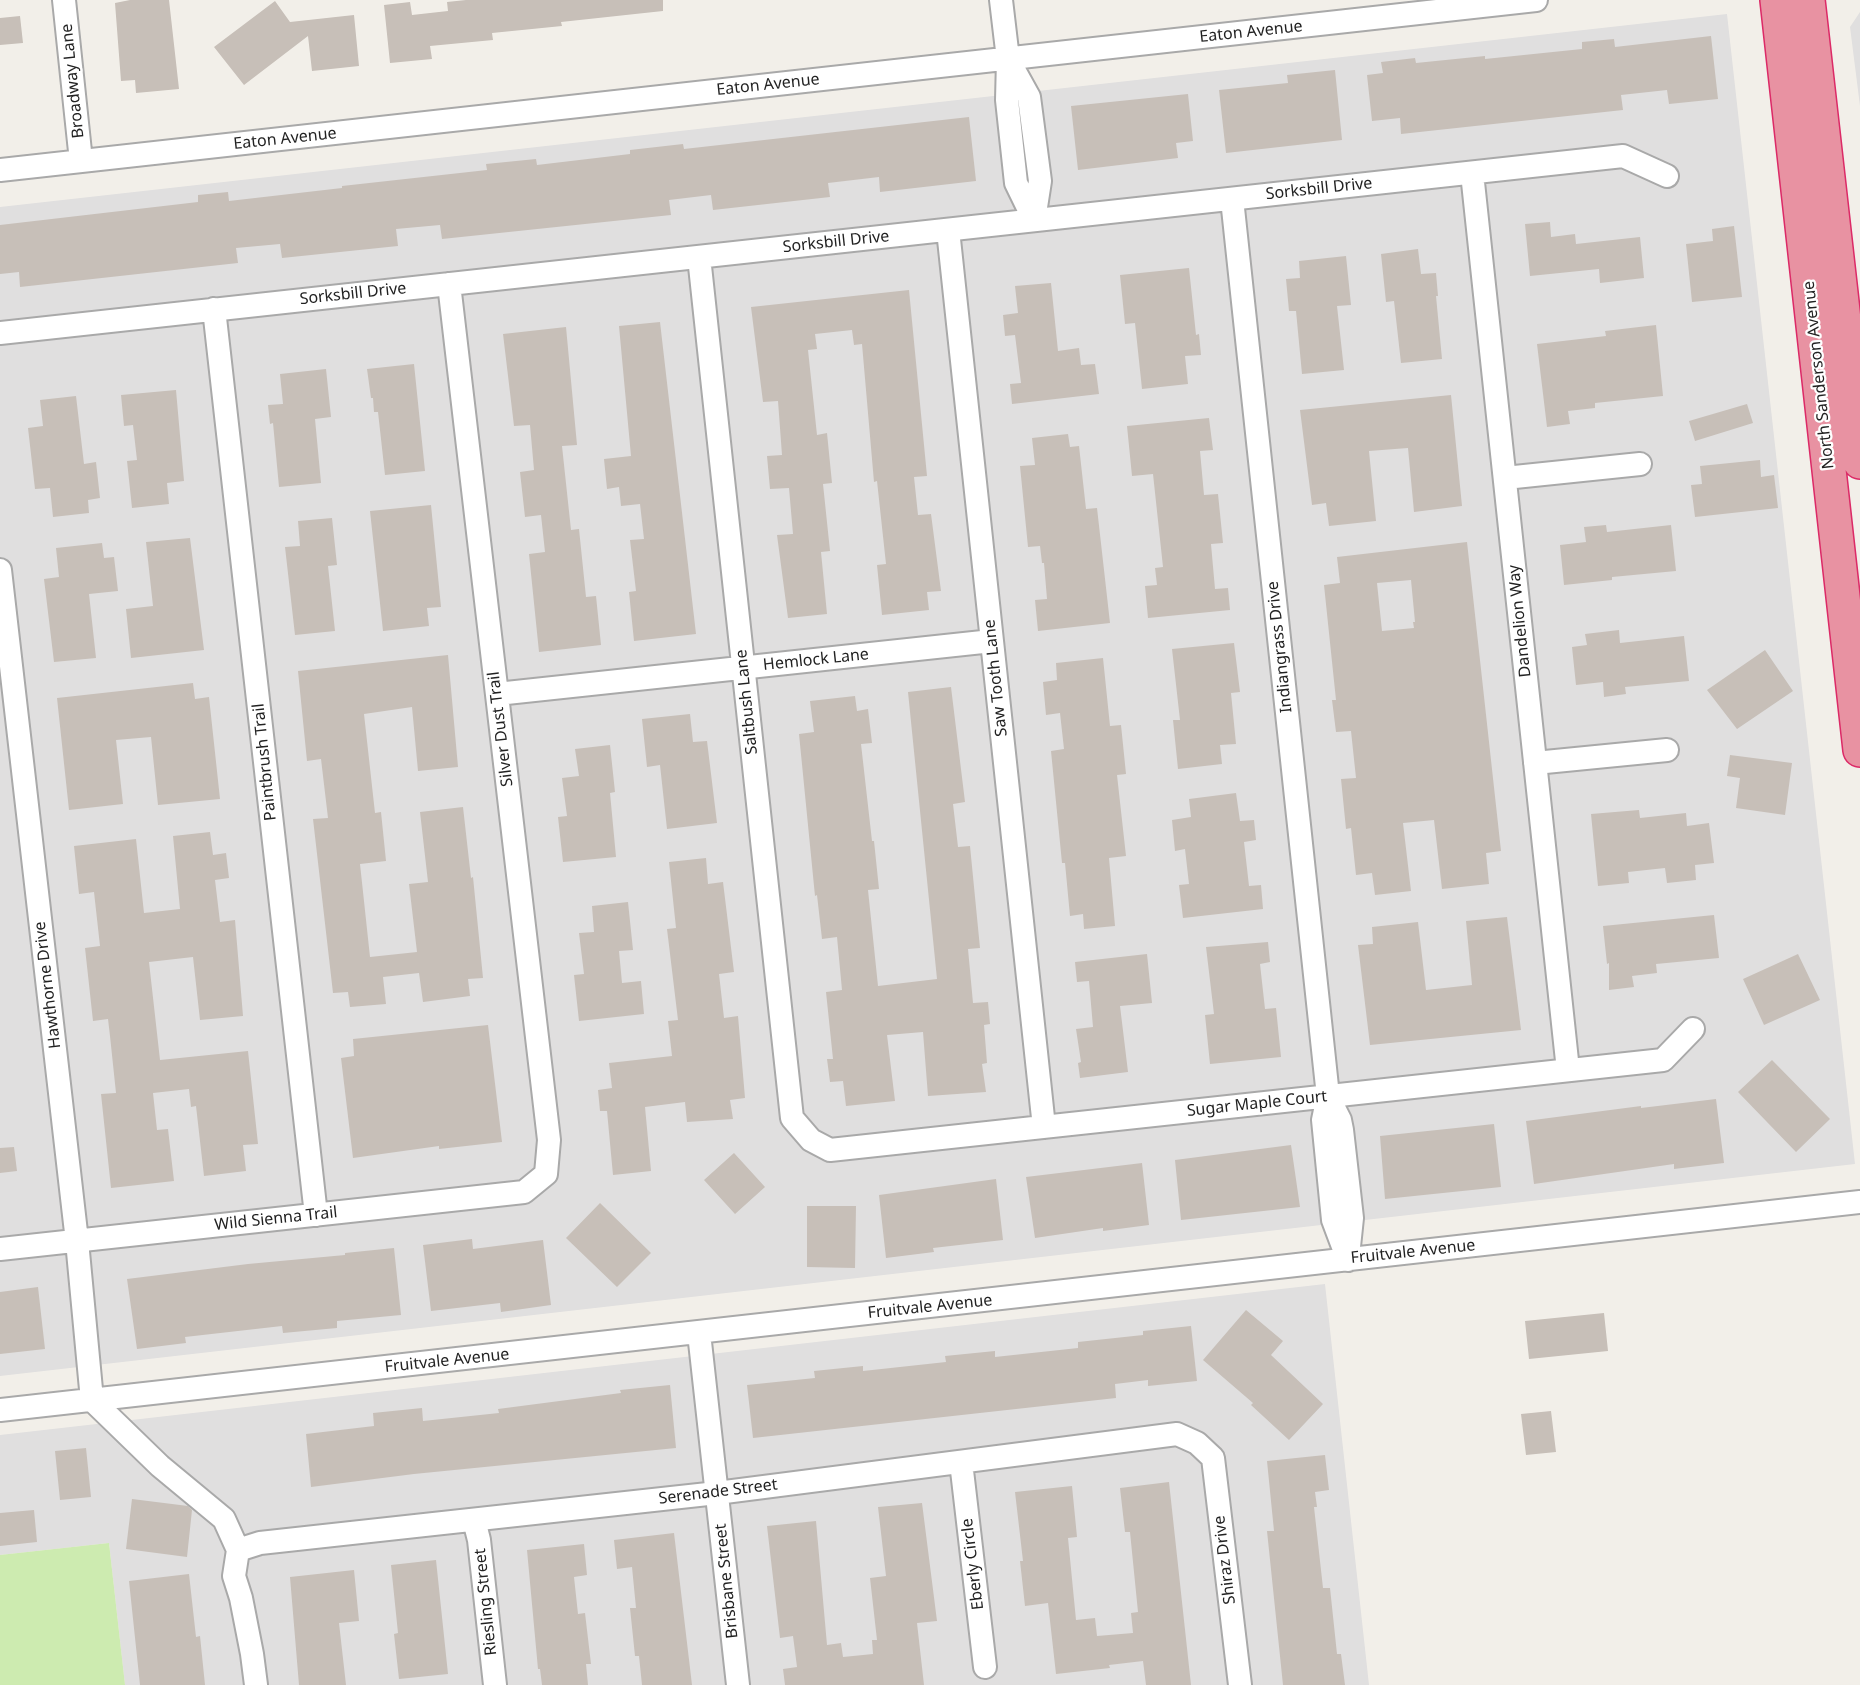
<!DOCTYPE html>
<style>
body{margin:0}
canvas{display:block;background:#f2efe9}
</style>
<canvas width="1860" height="1685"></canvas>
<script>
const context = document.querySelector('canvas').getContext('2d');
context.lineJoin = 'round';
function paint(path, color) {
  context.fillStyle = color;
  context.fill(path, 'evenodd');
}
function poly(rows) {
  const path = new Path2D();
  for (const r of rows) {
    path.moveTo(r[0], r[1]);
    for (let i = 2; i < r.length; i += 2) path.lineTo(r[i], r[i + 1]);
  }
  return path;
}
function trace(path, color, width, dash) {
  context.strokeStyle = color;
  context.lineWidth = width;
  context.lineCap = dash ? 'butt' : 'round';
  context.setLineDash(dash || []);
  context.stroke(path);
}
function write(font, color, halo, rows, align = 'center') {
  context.font = font + ' "Noto Sans",sans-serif';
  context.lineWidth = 4.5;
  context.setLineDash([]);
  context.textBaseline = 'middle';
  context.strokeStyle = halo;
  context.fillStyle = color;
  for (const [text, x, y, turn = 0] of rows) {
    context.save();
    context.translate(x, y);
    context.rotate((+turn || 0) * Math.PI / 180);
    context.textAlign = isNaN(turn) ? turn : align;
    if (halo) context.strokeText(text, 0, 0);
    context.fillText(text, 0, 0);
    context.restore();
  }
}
const residential = poly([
 [1860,12,1860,106,1850,27],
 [1727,14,1855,1164,0,1376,0,207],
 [1325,1284,1369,1685,125,1685,109,1543,0,1555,0,1435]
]);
const grass = poly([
 [109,1543,125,1685,0,1685,0,1555]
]);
const building = poly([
 [130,0,169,0,179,89,136,93,135,80,121,81,115,3],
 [466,0,663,0,663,11,561,22,562,26,492,33,493,40,430,46,432,59,390,63,384,5,410,2,412,15,448,11,447,2],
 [275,1,290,22,354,15,359,66,312,71,308,36,244,85,214,47],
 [20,16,23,43,0,45,0,18],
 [1711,36,1718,99,1669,104,1667,90,1621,95,1623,110,1401,134,1400,118,1372,121,1367,75,1383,73,1381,62,1415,58,1416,63,1485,56,1485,59,1582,49,1582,42,1614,39,1615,47],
 [1335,70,1342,140,1226,153,1219,90,1288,83,1287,75],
 [1188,94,1193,141,1176,143,1178,158,1078,170,1071,106],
 [969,117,976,181,880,192,879,177,828,183,830,197,713,210,711,195,669,200,671,215,442,239,440,225,396,229,398,246,282,258,280,244,236,248,238,263,20,287,19,272,0,274,0,225,198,202,198,195,228,192,229,201,342,188,342,186,487,170,486,164,536,159,537,165,630,154,630,150,683,144,684,149],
 [1550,222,1551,237,1575,234,1576,244,1640,237,1644,278,1600,283,1599,269,1530,276,1525,224],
 [1734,226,1742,297,1692,302,1686,244,1713,241,1712,229],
 [1418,249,1421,274,1436,273,1438,296,1436,296,1442,359,1401,363,1394,301,1386,302,1381,254],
 [1346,256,1351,305,1337,306,1344,370,1302,374,1296,311,1289,311,1286,279,1300,278,1299,261],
 [1189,268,1196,335,1199,334,1201,355,1185,356,1188,384,1142,389,1135,323,1125,324,1120,275],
 [1051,283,1058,351,1079,348,1081,365,1095,364,1099,394,1012,404,1010,384,1021,383,1015,335,1005,336,1003,315,1018,313,1015,286],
 [909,290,927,476,914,477,918,515,931,514,941,591,927,592,929,610,882,615,877,565,886,564,877,481,874,482,862,344,854,345,852,330,815,334,817,349,808,350,817,435,827,433,832,483,823,484,830,551,821,552,827,614,788,618,777,535,793,534,789,488,770,489,767,456,782,455,778,401,763,402,751,307],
 [660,322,696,634,634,641,629,592,636,591,630,540,644,539,640,504,621,506,619,487,607,489,604,459,631,456,619,326],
 [1656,325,1663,396,1595,403,1595,408,1568,411,1570,424,1547,427,1537,344,1606,336,1605,331],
 [566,327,577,445,562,446,571,530,579,529,586,597,596,596,601,645,539,652,529,554,545,552,541,515,525,517,520,472,534,470,530,425,514,426,503,334],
 [414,364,425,471,385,475,378,412,374,412,373,398,371,398,367,369],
 [326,369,331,417,315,419,321,483,279,487,273,423,270,424,268,405,283,404,280,374],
 [176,390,184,481,167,483,169,504,132,508,127,461,137,460,133,425,124,426,121,395],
 [1451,395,1462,506,1414,512,1408,448,1369,451,1376,521,1329,526,1326,503,1312,505,1300,410],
 [76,396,84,464,96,462,100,498,88,500,89,513,53,517,50,488,35,489,28,428,43,426,40,400],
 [1747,404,1753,423,1695,441,1689,421],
 [1209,418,1213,450,1200,451,1204,495,1218,494,1223,543,1211,544,1215,589,1228,588,1230,610,1148,618,1145,586,1157,585,1155,568,1163,567,1153,474,1132,476,1127,426],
 [1068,434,1070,447,1079,446,1086,509,1097,508,1110,623,1038,631,1035,600,1047,599,1044,563,1042,563,1040,546,1028,547,1020,466,1035,465,1032,438],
 [1760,460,1761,477,1774,475,1778,508,1695,517,1691,485,1702,484,1700,466],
 [431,505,441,607,427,608,429,626,383,631,370,511],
 [332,518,337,565,328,566,335,631,295,635,285,547,300,546,298,521],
 [1606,525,1607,532,1671,525,1676,571,1612,577,1612,580,1564,585,1560,545,1586,542,1584,527],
 [190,538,204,650,131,658,126,609,153,606,146,542],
 [1467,542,1501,851,1486,853,1489,884,1442,889,1434,820,1403,823,1411,891,1375,895,1372,873,1356,875,1351,828,1346,829,1341,779,1356,778,1351,731,1336,732,1332,700,1336,700,1324,585,1340,583,1337,557],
 [1411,580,1415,622,1413,622,1414,628,1382,631,1377,583],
 [102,543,104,558,114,557,118,591,89,594,96,658,54,662,44,579,59,577,56,548],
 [1619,630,1620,643,1684,636,1689,681,1625,687,1626,694,1604,697,1603,682,1576,685,1572,647,1587,645,1585,634],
 [1234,643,1240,692,1231,693,1236,744,1220,745,1222,764,1178,769,1173,720,1180,720,1172,649],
 [1765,650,1793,691,1737,729,1707,690],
 [448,655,458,767,418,771,412,707,364,714,375,813,381,812,386,861,360,864,370,957,417,952,409,884,428,882,420,812,463,807,471,878,473,877,483,978,468,979,470,996,423,1002,419,973,383,977,386,1004,350,1007,348,992,333,993,313,819,328,818,321,759,307,761,298,671],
 [1103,658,1110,726,1121,725,1126,774,1117,775,1126,856,1109,858,1115,926,1084,929,1083,914,1070,916,1065,863,1062,863,1051,751,1064,749,1060,713,1046,715,1043,682,1057,680,1056,663],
 [193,683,195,699,209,697,220,799,158,805,151,737,116,740,123,804,69,810,57,698],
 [951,687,965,802,953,804,958,847,970,846,980,948,968,949,973,1003,988,1002,990,1024,984,1025,987,1063,982,1064,986,1092,928,1096,923,1032,887,1035,895,1101,846,1106,843,1081,830,1082,827,1059,833,1059,826,992,842,990,837,937,822,939,817,895,815,896,799,734,814,732,810,701,855,696,857,711,868,709,872,743,861,744,872,841,874,841,879,889,868,890,878,986,937,979,908,692],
 [690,714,693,742,707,741,717,823,667,829,660,765,647,767,642,719],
 [610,745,615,792,610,793,616,857,563,862,558,817,567,816,562,778,579,776,575,749],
 [1730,755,1792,763,1785,815,1736,808,1740,778,1727,776],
 [1236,793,1240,821,1254,820,1256,840,1244,842,1249,886,1261,885,1263,909,1183,918,1179,885,1189,884,1185,849,1175,851,1172,820,1191,817,1189,799],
 [1639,810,1640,818,1686,813,1687,826,1709,823,1714,863,1695,865,1696,880,1667,883,1665,868,1628,872,1629,883,1598,886,1591,814],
 [210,832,213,855,226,853,229,878,215,880,220,922,235,920,243,1016,200,1020,193,957,149,962,160,1060,248,1051,258,1144,243,1145,246,1171,204,1176,196,1106,191,1107,189,1089,153,1093,157,1130,168,1129,174,1181,111,1188,101,1094,116,1093,110,1036,108,1019,93,1021,85,948,100,946,94,892,79,894,74,846,136,839,144,913,180,909,173,836],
 [706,858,708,884,723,882,734,972,719,974,724,1018,738,1016,745,1098,730,1100,733,1119,687,1122,685,1102,645,1107,651,1171,613,1175,607,1111,600,1111,598,1090,612,1088,609,1063,672,1056,668,1021,678,1020,667,929,676,928,669,862],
 [628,902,633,950,619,951,622,983,641,981,644,1014,579,1021,574,975,584,974,579,933,594,932,592,906],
 [1714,915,1719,958,1656,964,1657,973,1632,976,1634,987,1609,990,1609,963,1607,964,1603,926],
 [1507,917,1521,1030,1370,1045,1358,945,1373,944,1372,927,1418,922,1426,990,1472,985,1466,921],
 [1268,942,1270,962,1260,964,1265,1009,1276,1008,1281,1057,1210,1064,1205,1015,1214,1014,1206,947],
 [1147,954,1152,1003,1120,1006,1128,1072,1080,1078,1078,1063,1081,1062,1076,1029,1093,1027,1089,981,1077,982,1075,962],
 [1798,954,1820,1000,1764,1025,1743,979],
 [488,1025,502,1142,439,1149,439,1146,353,1158,341,1058,354,1056,353,1039],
 [1772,1060,1830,1119,1796,1152,1738,1092],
 [1716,1099,1724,1163,1674,1169,1674,1164,1534,1184,1526,1121,1641,1106,1641,1108],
 [1494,1124,1501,1187,1385,1199,1380,1136],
 [1291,1145,1300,1207,1181,1220,1175,1160],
 [14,1147,17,1171,0,1173,0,1148],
 [734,1153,765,1187,735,1214,704,1180],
 [1142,1163,1149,1225,1103,1231,1103,1228,1035,1238,1026,1177],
 [996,1179,1003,1240,933,1248,934,1252,886,1258,879,1195],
 [600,1203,651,1253,617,1287,566,1238],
 [807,1206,856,1206,855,1268,807,1267],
 [472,1239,473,1249,543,1240,551,1305,501,1312,500,1303,431,1311,423,1245],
 [394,1248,401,1315,337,1321,337,1328,283,1333,282,1326,185,1337,186,1343,137,1349,127,1279,248,1264,345,1255,345,1253],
 [38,1287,45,1349,0,1354,0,1292],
 [1246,1310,1283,1341,1271,1355,1323,1404,1289,1440,1251,1405,1253,1403,1203,1360],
 [1604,1313,1608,1351,1529,1359,1525,1321],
 [1191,1326,1197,1381,1148,1386,1148,1380,1115,1384,1116,1398,753,1438,747,1385,815,1378,814,1371,863,1366,863,1371,946,1362,945,1356,995,1351,995,1357,1078,1348,1078,1342,1143,1335,1143,1331],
 [670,1385,676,1448,414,1474,311,1487,306,1434,374,1426,373,1413,422,1408,423,1421,499,1413,498,1409,621,1393,620,1390],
 [1551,1411,1556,1452,1526,1455,1521,1414],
 [86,1448,91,1497,60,1500,55,1451],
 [1325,1455,1329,1490,1315,1492,1317,1507,1314,1507,1323,1588,1330,1588,1337,1654,1341,1654,1345,1685,1283,1685,1267,1531,1274,1531,1267,1461],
 [1169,1482,1191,1685,1146,1685,1143,1661,1109,1665,1110,1668,1056,1674,1048,1603,1025,1606,1020,1561,1023,1561,1015,1492,1072,1486,1077,1537,1068,1538,1076,1620,1095,1618,1097,1636,1133,1633,1131,1613,1138,1612,1130,1532,1125,1532,1120,1488],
 [132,1499,188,1506,192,1510,187,1557,126,1549],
 [922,1503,937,1621,917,1623,924,1685,785,1685,783,1669,797,1667,793,1636,780,1638,767,1526,816,1521,827,1645,841,1643,843,1657,873,1654,872,1640,877,1640,870,1578,886,1576,878,1507],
 [34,1510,37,1542,0,1546,0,1513],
 [674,1533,692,1685,642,1685,639,1656,635,1656,630,1608,636,1608,632,1567,617,1569,614,1540],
 [584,1544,587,1575,574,1577,578,1614,585,1613,591,1664,586,1664,588,1685,542,1685,540,1669,538,1669,527,1550],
 [436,1560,448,1674,399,1679,394,1634,398,1633,391,1565],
 [354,1570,359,1621,339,1623,346,1685,299,1685,290,1577],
 [189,1574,196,1637,200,1636,205,1685,140,1685,129,1581]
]);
const minor = poly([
 [64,0,81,161],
 [1001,0,1008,59,1007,100,1016,183,1034,220,1040,181,1029,97,1008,59],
 [0,170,1536,0],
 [1472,173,1568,1070],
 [1232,199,1328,1096,1323,1120,1333,1220,1348,1260],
 [948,230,1044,1127],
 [699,257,792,1118,811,1140,830,1150,1663,1060,1693,1029],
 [214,309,316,1215],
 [0,333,1623,156,1667,176],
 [1505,478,1640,464],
 [0,570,77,1241,92,1400,160,1466,224,1519,238,1550],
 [497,694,992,641],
 [1535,763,1667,750],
 [1328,1096,1340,1120,1342,1130,1352,1218,1348,1256],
 [0,1249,524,1192,546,1174,549,1140,449,284],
 [699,1333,738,1685],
 [0,1410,1860,1202],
 [961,1462,985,1667],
 [474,1520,479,1540,495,1685],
 [238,1550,260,1543,717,1493,1177,1434,1197,1443,1213,1458,1240,1685],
 [238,1550,234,1576,241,1598,252,1654,256,1685]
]);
const highway = poly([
 [1777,0,1860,750],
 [1808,0,1860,462]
]);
const streetNames = [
 ["Eaton Avenue",1251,32,-6],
 ["Broadway Lane",73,81,-96],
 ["Eaton Avenue",768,85,-6],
 ["Eaton Avenue",285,139,-6],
 ["Sorksbill Drive",1319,189,-6],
 ["Sorksbill Drive",836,242,-6],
 ["Sorksbill Drive",353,294,-6],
 ["North Sanderson Avenue",1819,375,-96],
 ["Dandelion Way",1520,621,-96],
 ["Indiangrass Drive",1280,647,-96],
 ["Hemlock Lane",816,660,-6],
 ["Saw Tooth Lane",996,678,-96],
 ["Saltbush Lane",747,702,-96],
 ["Silver Dust Trail",501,729,-97],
 ["Paintbrush Trail",265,762,-96],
 ["Hawthorne Drive",48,985,-97],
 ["Sugar Maple Court",1257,1104,-6],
 ["Wild Sienna Trail",276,1219,-6],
 ["Fruitvale Avenue",1413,1252,-6],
 ["Fruitvale Avenue",930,1307,-6],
 ["Fruitvale Avenue",447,1361,-6],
 ["Serenade Street",718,1492,-7],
 ["Shiraz Drive",1225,1560,-97],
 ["Eberly Circle",973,1564,-97],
 ["Brisbane Street",727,1581,-96],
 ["Riesling Street",486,1602,-96]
];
paint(residential, '#e0dfdf');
paint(grass, '#cdebb0');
paint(building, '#c7bfb8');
trace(minor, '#a9a9a9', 26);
trace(highway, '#dc2a67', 36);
trace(minor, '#fff', 22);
trace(highway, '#e892a2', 33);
write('16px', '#222', '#fff', streetNames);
</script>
